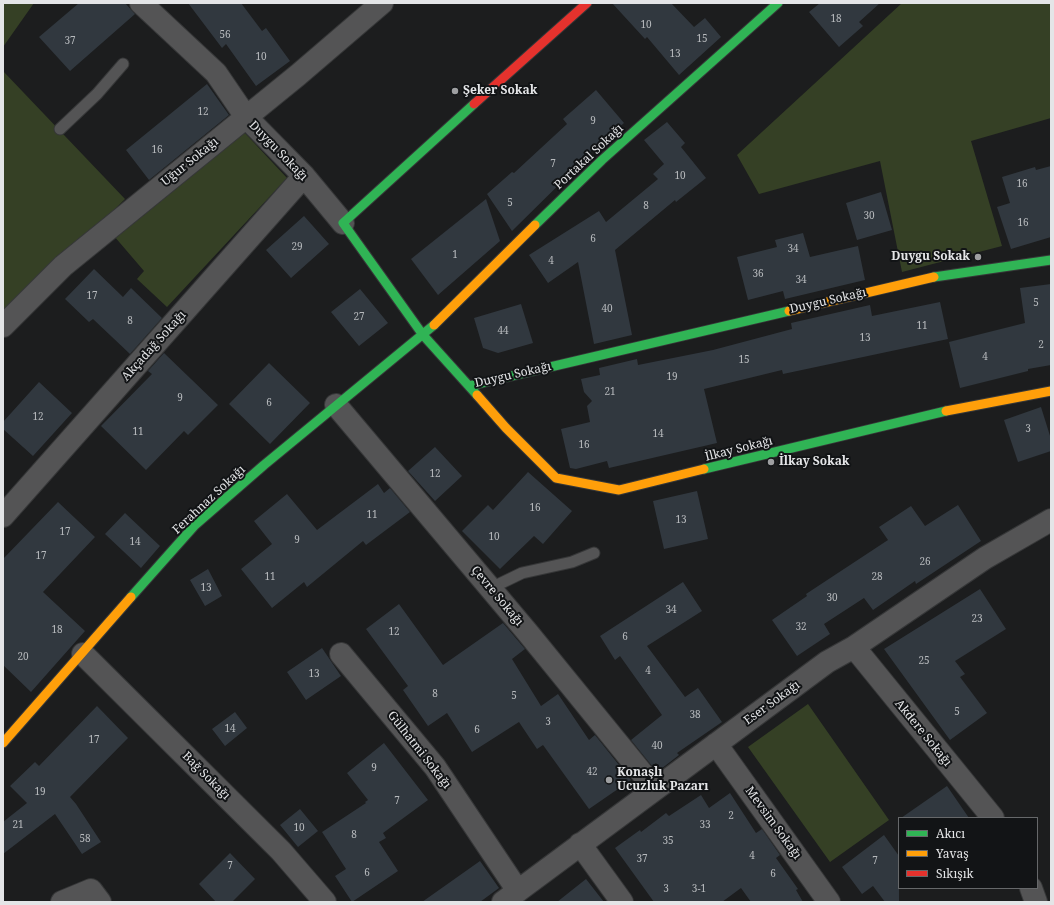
<!DOCTYPE html>
<meta charset="utf-8">
<style>
body{margin:0}
#map{position:relative;width:1054px;height:905px;overflow:hidden;background:#1c1d1e;font-family:"Noto Serif",serif}
canvas{display:block}
.frame{position:absolute;inset:0;border:4px solid #e4e5e7;pointer-events:none}
.legend{position:absolute;left:898px;top:817px;width:140px;height:72px;box-sizing:border-box;background:#121416;border:1px solid #66686a;margin:0;padding:5px 7px;list-style:none;font-size:12px;color:#e4e5e7}
.legend li{display:flex;align-items:center;gap:8px;height:20px}
.legend b{width:20px;border:1px solid #66686a}
</style>
<div id="map">
<canvas width="1054" height="905"></canvas>
<div class="frame"></div>
<ul class="legend">
<li><b style="height:5px;background:#30b455"></b>Akıcı</li>
<li><b style="height:5px;background:#ff9f0a"></b>Yavaş</li>
<li><b style="height:5px;background:#e5322d"></b>Sıkışık</li>
</ul>
</div>
<script>
const context = document.querySelector('canvas').getContext('2d');
context.lineJoin = 'round';
function paint(path, color) {
  context.fillStyle = color;
  context.fill(path, 'evenodd');
}
function poly(rows) {
  const path = new Path2D();
  for (const r of rows) {
    path.moveTo(r[0], r[1]);
    for (let i = 2; i < r.length; i += 2) path.lineTo(r[i], r[i + 1]);
  }
  return path;
}
function trace(path, color, width, dash) {
  context.strokeStyle = color;
  context.lineWidth = width;
  context.lineCap = dash ? 'butt' : 'round';
  context.setLineDash(dash || []);
  context.stroke(path);
}
function write(font, color, halo, rows, align = 'center') {
  context.font = font + ' "Noto Serif",serif';
  context.lineWidth = 4;
  context.setLineDash([]);
  context.textBaseline = 'middle';
  context.strokeStyle = halo;
  context.fillStyle = color;
  for (const [text, x, y, turn = 0] of rows) {
    context.save();
    context.translate(x, y);
    context.rotate((+turn || 0) * Math.PI / 180);
    context.textAlign = isNaN(turn) ? turn : align;
    if (halo) context.strokeText(text, 0, 0);
    context.fillText(text, 0, 0);
    context.restore();
  }
}
const green = poly([
 [3,3,34,3,3,47],
 [902,3,1051,3,1051,118,971,141,1002,246,902,272,880,161,759,194,737,155],
 [3,71,125,199,69,255,3,328],
 [243,131,287,178,167,307,137,279,144,271,114,236],
 [808,704,889,820,830,862,748,747]
]);
const building = poly([
 [79,3,125,3,135,14,70,71,39,37],
 [188,3,241,3,262,31,266,28,290,61,256,86,226,44,222,48],
 [612,3,671,3,694,27,705,18,721,37,679,75,647,37,645,39],
 [820,3,880,3,859,22,863,26,839,47,809,12],
 [207,84,229,115,149,180,126,150],
 [596,90,624,123,584,157,586,158,512,231,487,194,512,172,514,173,567,124,563,119],
 [667,122,685,143,681,147,706,178,676,202,675,200,615,250,632,335,594,344,578,262,548,283,529,255,599,211,606,222,658,179,653,174,664,164,644,140],
 [1051,166,1051,237,1011,249,997,207,1010,203,1002,177,1035,167,1036,170],
 [881,192,892,230,857,240,846,203],
 [486,199,500,241,438,295,411,259],
 [304,216,329,244,291,278,266,250],
 [803,233,810,257,858,246,865,280,785,299,783,291,748,300,737,257,777,247,775,240],
 [94,269,123,297,131,288,162,318,130,354,93,319,89,322,65,299],
 [1051,284,1051,365,1028,369,1028,371,960,388,949,342,1025,323,1020,288],
 [360,289,388,323,359,346,331,312],
 [940,302,948,339,783,374,782,370,704,389,717,443,609,468,607,461,576,469,570,468,561,429,590,422,587,406,592,401,584,392,581,379,600,375,599,368,637,359,638,365,713,350,792,329,791,323,870,305,872,316],
 [521,304,533,343,498,353,483,348,474,318],
 [164,353,218,405,188,435,184,431,146,470,101,426,152,374,148,371],
 [269,363,310,403,270,444,229,404],
 [39,382,72,413,33,456,3,429,3,422],
 [1041,407,1051,439,1051,451,1018,462,1004,420],
 [435,447,462,476,435,501,408,471],
 [528,472,572,511,543,544,534,536,500,569,462,531,488,505,493,510],
 [378,484,384,493,390,488,410,512,366,545,363,541,307,587,304,582,272,608,241,569,272,544,254,521,287,494,317,530],
 [697,491,708,539,664,549,653,501],
 [58,502,95,537,43,592,85,631,31,692,3,665,3,559],
 [958,505,981,541,916,584,915,581,873,610,864,598,824,624,830,634,797,656,772,620,807,596,806,594,888,540,879,527,911,506,925,526],
 [125,513,160,546,141,568,105,534],
 [208,569,222,596,205,606,190,580],
 [683,582,702,611,647,646,685,697,698,688,722,722,677,753,679,755,661,769,656,763,652,766,631,740,662,715,620,656,615,660,600,636],
 [980,589,1006,629,955,661,965,674,960,677,987,713,950,740,884,649],
 [399,604,443,665,503,623,525,649,512,659,541,706,558,694,589,740,595,735,631,780,589,809,543,745,537,749,519,722,472,752,447,713,428,726,403,690,408,686,366,629],
 [322,648,341,676,306,700,287,672],
 [97,706,128,738,70,797,76,804,101,842,82,854,55,814,3,854,3,822,27,803,10,786,35,762,39,766],
 [235,712,247,728,225,746,212,729],
 [384,743,428,800,383,833,386,838,379,842,398,871,352,902,335,876,346,869,322,832,366,803,365,802,368,800,347,773],
 [947,786,969,818,901,818],
 [730,793,756,833,762,829,780,855,776,858,798,889,796,890,803,902,751,902,741,888,722,902,654,902,615,848,640,830,641,832,666,813,669,816,701,795,709,808],
 [300,809,318,831,298,847,280,825],
 [884,835,899,856,899,902,885,902,873,886,862,894,842,867],
 [230,853,255,879,232,902,216,902,199,884],
 [480,861,499,888,480,902,422,902],
 [586,879,604,902,557,902]
]);
const lane = poly([
 [60,129,97,94,123,64],
 [491,588,522,573,572,562,594,553]
]);
const street = poly([
 [141,3,216,73,246,117,304,176,343,223],
 [3,326,63,266,298,75,382,3],
 [336,405,528,633,655,789],
 [3,516,304,176],
 [854,647,993,818],
 [83,654,281,851,325,902],
 [341,654,435,767,518,891],
 [716,744,829,902],
 [580,844,622,902],
 [1031,888,1036,902],
 [62,902,91,890,100,902],
 [503,902,827,662,854,647,985,558,1051,520]
]);
const fast = poly([
 [474,104,343,223,423,335,477,395],
 [535,225,602,160,778,3],
 [934,277,1051,260],
 [469,386,789,311],
 [704,469,946,411],
 [131,597,195,525,264,465,434,325]
]);
const slow = poly([
 [789,311,934,277],
 [434,325,535,225],
 [477,395,506,428,556,478,619,490,704,469],
 [946,411,1051,391],
 [3,743,131,597]
]);
const jam = poly([
 [474,104,587,3]
]);
const markers = [
 [455,91,4,"#9e9fa1"],
 [978,257,4,"#9e9fa1"],
 [771,462,4,"#9e9fa1"],
 [609,780,4,"#9e9fa1"]
];
const numberNames = [
 ["18",836,19],
 ["10",646,25],
 ["56",225,35],
 ["15",702,39],
 ["37",70,41],
 ["13",675,54],
 ["10",261,57],
 ["12",203,112],
 ["9",593,121],
 ["16",157,150],
 ["7",553,164],
 ["10",680,176],
 ["16",1022,184],
 ["5",510,203],
 ["8",646,206],
 ["30",869,216],
 ["16",1023,223],
 ["6",593,239],
 ["29",297,247],
 ["34",793,249],
 ["1",455,255],
 ["4",551,261],
 ["36",758,274],
 ["34",801,280],
 ["17",92,296],
 ["5",1036,303],
 ["40",607,309],
 ["27",359,317],
 ["8",130,321],
 ["11",922,326],
 ["44",503,331],
 ["13",865,338],
 ["2",1041,345],
 ["4",985,357],
 ["15",744,360],
 ["19",672,377],
 ["21",610,392],
 ["9",180,398],
 ["6",269,403],
 ["12",38,417],
 ["3",1028,429],
 ["11",138,432],
 ["14",658,434],
 ["16",584,445],
 ["12",435,474],
 ["16",535,508],
 ["11",372,515],
 ["13",681,520],
 ["17",65,532],
 ["10",494,537],
 ["9",297,540],
 ["14",135,542],
 ["17",41,556],
 ["26",925,562],
 ["11",270,577],
 ["28",877,577],
 ["13",206,588],
 ["30",832,598],
 ["34",671,610],
 ["23",977,619],
 ["32",801,627],
 ["18",57,630],
 ["12",394,632],
 ["6",625,637],
 ["20",23,657],
 ["25",924,661],
 ["4",648,671],
 ["13",314,674],
 ["8",435,694],
 ["5",514,696],
 ["5",957,712],
 ["38",695,715],
 ["3",548,722],
 ["14",230,729],
 ["6",477,730],
 ["17",94,740],
 ["40",657,746],
 ["9",374,768],
 ["42",592,772],
 ["19",40,792],
 ["7",397,801],
 ["2",731,816],
 ["21",18,825],
 ["33",705,825],
 ["10",299,828],
 ["8",354,835],
 ["58",85,839],
 ["35",668,841],
 ["4",752,856],
 ["37",642,859],
 ["7",875,861],
 ["7",230,866],
 ["6",367,873],
 ["6",773,874],
 ["3",666,889],
 ["3-1",699,889]
];
const poiNames = [
 ["Şeker Sokak",463,91],
 ["Duygu Sokak",970,257,"right"],
 ["İlkay Sokak",779,462],
 ["Konaşlı",617,773],
 ["Ucuzluk Pazarı",617,787]
];
const streetNames = [
 ["Duygu Sokağı",278,151,46],
 ["Portakal Sokağı",589,157,-43],
 ["Uğur Sokağı",190,162,-39],
 ["Duygu Sokağı",828,301,-13],
 ["Akçadağ Sokağı",154,346,-48],
 ["Duygu Sokağı",513,375,-13],
 ["İlkay Sokağı",739,449,-14],
 ["Ferahnaz Sokağı",209,500,-43],
 ["Çevre Sokağı",497,596,50],
 ["Eser Sokağı",772,703,-36],
 ["Akdere Sokağı",923,733,51],
 ["Gülhatmi Sokağı",419,750,52],
 ["Bağ Sokağı",206,776,45],
 ["Mevsim Sokağı",773,823,54]
];
paint(green, '#354025');
paint(building, '#31383f');
trace(lane, '#363738', 13);
trace(street, '#363738', 24);
trace(fast, '#363738', 11);
trace(slow, '#363738', 11);
trace(jam, '#363738', 11);
trace(lane, '#545455', 11);
trace(street, '#545455', 22);
trace(fast, '#30b455', 9);
trace(slow, '#ff9f0a', 9);
trace(jam, '#e5322d', 9);
for (const [x, y, r, color] of markers) {
  const dot = new Path2D();
  dot.arc(x, y, r, 0, 2 * Math.PI);
  context.fillStyle = color;
  context.fill(dot);
  trace(dot, '#121416', 1.5);
}
write('10px', '#b7babd', null, numberNames);
write('bold 12px', '#e4e5e7', '#121416', poiNames, 'left');
write('12px', '#e4e5e7', '#121416', streetNames);
</script>
